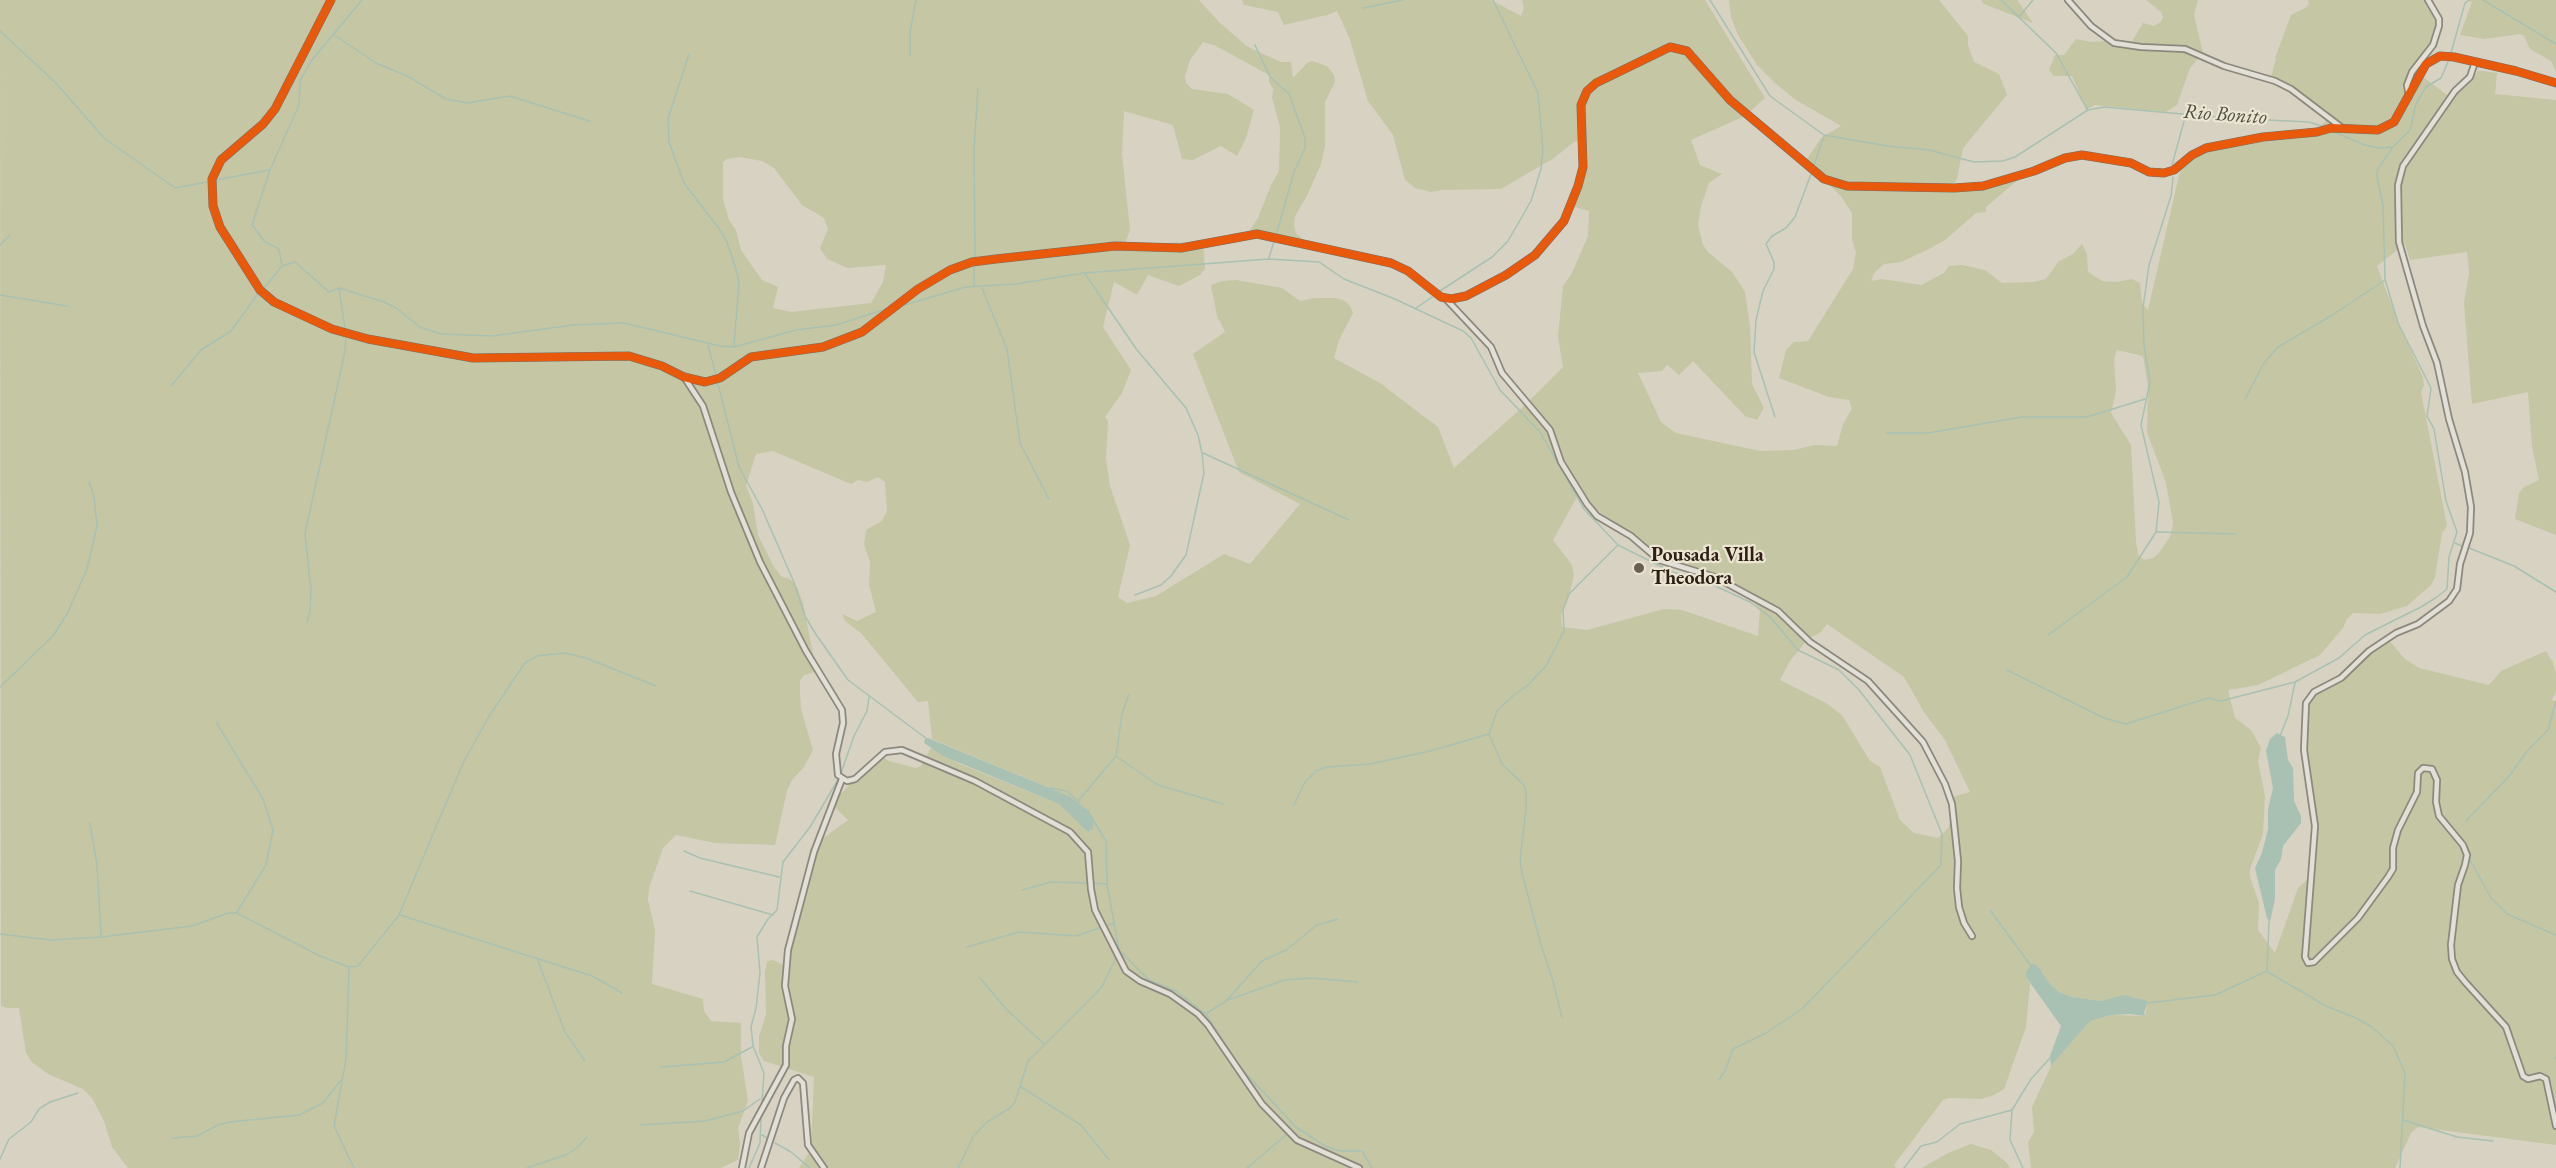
<!DOCTYPE html>
<style>
body{margin:0}
canvas{display:block;background:#d7d2c2}
</style>
<canvas width="2556" height="1168"></canvas>
<script>
const context = document.querySelector('canvas').getContext('2d');
context.lineJoin = 'round';
function paint(path, color) {
  context.fillStyle = color;
  context.fill(path, 'evenodd');
}
function poly(rows) {
  const path = new Path2D();
  for (const r of rows) {
    path.moveTo(r[0], r[1]);
    for (let i = 2; i < r.length; i += 2) path.lineTo(r[i], r[i + 1]);
  }
  return path;
}
function trace(path, color, width, dash) {
  context.strokeStyle = color;
  context.lineWidth = width;
  context.lineCap = dash ? 'butt' : 'round';
  context.setLineDash(dash || []);
  context.stroke(path);
}
function write(font, color, halo, rows, align = 'center') {
  context.font = font + ' "EB Garamond",serif';
  context.lineWidth = 4.5;
  context.setLineDash([]);
  context.textBaseline = 'middle';
  context.strokeStyle = halo;
  context.fillStyle = color;
  for (const [text, x, y, turn = 0] of rows) {
    context.save();
    context.translate(x, y);
    context.rotate((+turn || 0) * Math.PI / 180);
    context.textAlign = isNaN(turn) ? turn : align;
    if (halo) context.strokeText(text, 0, 0);
    context.fillText(text, 0, 0);
    context.restore();
  }
}
const green = poly([
 [0,0,1199,0,1220,23,1248,47,1281,62,1291,62,1293,78,1307,63,1312,61,1327,66,1334,75,1335,82,1325,102,1325,146,1321,164,1307,196,1295,216,1294,226,1296,233,1304,240,1267,233,1247,235,1258,218,1271,185,1279,171,1280,127,1272,98,1273,89,1269,82,1269,75,1214,45,1203,42,1190,60,1185,76,1186,83,1192,89,1228,94,1254,110,1246,138,1237,156,1221,146,1193,160,1182,159,1173,125,1124,111,1122,154,1130,230,1125,244,1203,242,1205,269,1200,275,1179,286,1148,275,1137,295,1114,282,1103,327,1131,370,1122,393,1105,417,1108,421,1106,459,1110,486,1130,545,1118,597,1127,603,1156,596,1224,554,1250,564,1300,504,1239,472,1193,354,1225,332,1217,316,1211,285,1222,281,1236,280,1282,288,1300,301,1314,298,1336,298,1345,301,1350,306,1353,313,1339,340,1334,358,1380,383,1438,427,1454,468,1525,405,1563,367,1558,337,1563,286,1572,273,1588,236,1589,211,1568,205,1580,168,1580,140,1574,142,1554,158,1501,189,1442,190,1431,192,1415,188,1405,180,1393,135,1368,101,1349,37,1337,11,1327,15,1284,25,1278,12,1244,5,1242,0,1491,0,1521,16,1524,8,1522,0,1705,0,1765,98,1745,116,1691,140,1700,165,1722,174,1709,183,1701,206,1698,225,1703,245,1708,252,1732,272,1745,292,1750,326,1752,384,1764,408,1757,420,1745,416,1693,361,1679,375,1667,365,1662,371,1638,373,1661,422,1676,433,1760,451,1794,450,1814,445,1837,446,1843,424,1852,409,1849,400,1829,397,1779,378,1786,350,1794,342,1808,341,1853,269,1856,252,1852,240,1852,213,1841,196,1805,162,1821,138,1841,126,1796,100,1776,84,1757,65,1738,35,1731,17,1729,0,1939,0,1968,36,1968,45,1974,62,1999,74,2007,95,1963,148,1957,179,1953,185,1967,187,2020,178,1986,207,1986,212,1976,213,1945,240,1929,249,1901,262,1884,264,1874,273,1871,281,1882,279,1921,285,1944,273,1949,266,1962,265,1985,270,2002,283,2033,282,2046,279,2059,261,2073,254,2082,244,2087,254,2088,272,2102,281,2117,282,2132,279,2140,283,2142,303,2148,310,2181,167,2202,151,2317,129,2328,119,2294,90,2271,77,2276,59,2275,58,2291,15,2305,8,2309,4,2308,0,2430,0,2436,24,2436,35,2434,46,2419,74,2447,95,2461,80,2476,74,2478,71,2484,71,2497,73,2495,94,2556,100,2556,535,2515,519,2519,493,2524,487,2539,480,2532,447,2528,392,2472,404,2464,303,2469,273,2467,252,2410,260,2405,244,2377,266,2401,329,2423,377,2424,385,2421,392,2447,526,2442,533,2435,577,2431,585,2407,606,2380,614,2353,613,2347,619,2343,628,2320,655,2258,685,2228,690,2235,718,2251,730,2261,748,2258,761,2265,796,2263,834,2250,869,2250,877,2259,903,2258,930,2275,953,2298,888,2308,879,2315,819,2305,771,2301,741,2307,699,2320,686,2334,684,2369,648,2376,642,2387,638,2405,659,2419,668,2489,685,2501,671,2546,651,2552,661,2556,673,2556,691,2552,700,2556,702,2556,1145,2418,1127,2411,1133,2395,1168,2031,1168,2028,1142,2034,1132,2032,1107,2051,1066,2090,1021,2111,1015,2145,1016,2148,1002,2134,997,2102,1001,2072,997,2059,992,2050,984,2037,965,2026,977,2030,984,2026,1027,2004,1089,1994,1095,1981,1099,1949,1098,1943,1100,1894,1165,1896,1168,799,1168,811,1150,814,1077,764,1061,759,1053,759,1036,766,1015,765,973,767,961,773,960,784,965,801,896,807,890,813,871,810,850,818,842,848,820,831,804,879,754,889,761,916,768,921,766,931,748,960,764,1059,804,1069,813,1069,796,932,739,928,701,918,702,861,633,845,621,842,614,857,621,876,612,869,585,870,562,864,544,866,530,882,521,887,511,885,482,878,477,867,482,858,480,851,484,773,451,756,454,746,486,753,503,758,535,774,567,782,577,790,579,797,587,803,603,815,664,814,672,804,675,800,681,800,693,801,709,813,750,804,767,792,780,787,791,775,845,715,843,676,835,663,848,649,888,648,900,655,930,652,984,703,999,704,1011,711,1021,741,1023,741,1056,748,1101,738,1128,740,1144,738,1160,721,1168,128,1168,112,1147,104,1121,92,1098,83,1089,48,1074,32,1062,26,1053,19,1008,7,1008,1,1006],
 [740,157,762,161,774,168,802,205,824,218,828,229,820,248,827,259,847,268,886,265,883,282,871,303,791,312,773,308,778,287,762,280,741,250,736,230,729,220,723,199,723,162,727,159],
 [2117,350,2143,356,2148,386,2147,432,2166,483,2173,523,2171,535,2159,553,2153,558,2144,560,2138,555,2136,542,2131,445,2111,413,2116,391,2114,359],
 [1577,497,1631,533,1652,553,1667,561,1717,576,1746,592,1760,610,1758,636,1682,610,1664,609,1587,630,1562,627,1561,615,1569,597,1574,574,1572,565,1553,540],
 [1827,624,1904,677,1924,712,1945,740,1970,792,1949,798,1951,819,1948,828,1938,838,1914,833,1900,820,1880,767,1870,761,1842,715,1826,703,1780,680,1790,661,1808,639,1821,632],
 [1981,0,2017,0,2033,23,1984,4],
 [2146,0,2198,0,2194,15,2203,53,2190,68,2177,105,2166,112,2095,105,2086,110,2072,76,2054,76,2049,70,2055,55,2064,55,2076,39,2091,42,2119,40,2131,43,2143,23,2154,26,2161,22,2163,17,2161,12],
 [2467,0,2556,0,2556,72,2551,61,2530,49,2524,36,2520,34,2484,39,2460,35,2472,2],
 [1971,1144,1991,1150,2007,1163,2010,1168,1922,1168,1948,1153]
]);
const water = poly([
 [2277,733,2285,737,2288,760,2293,768,2294,801,2301,816,2301,823,2283,846,2281,859,2275,870,2275,899,2270,922,2267,918,2255,868,2262,853,2268,829,2268,809,2273,788,2266,751,2270,739],
 [928,738,1069,796,1089,811,1094,819,1093,828,1088,832,1059,804,943,756,924,743,925,739],
 [2032,964,2037,965,2050,984,2059,992,2072,997,2102,1001,2123,995,2145,1000,2148,1002,2144,1013,2145,1016,2129,1014,2111,1015,2090,1021,2051,1066,2050,1056,2061,1026,2026,977,2026,972]
]);
const stream = poly([
 [1710,0,1770,96,1824,135,1887,146,1929,150,1974,162,2003,161,2015,157,2088,110,2104,107,2227,118,2309,122,2325,127],
 [2001,0,2056,53,2087,109],
 [2483,0,2556,44],
 [1363,8,1402,0],
 [2019,17,2033,0],
 [0,31,56,83,104,138,175,188,207,182],
 [334,35,376,63,407,76,446,99,467,103,510,96,589,121],
 [1255,45,1270,77,1289,94,1305,138,1305,148,1294,172,1277,232],
 [2451,53,2465,3,2469,0],
 [689,54,668,119,669,142,684,183,720,230,727,242,736,269,739,282,734,346],
 [910,56,910,32,916,0],
 [2332,131,2365,145,2379,148,2393,147],
 [1814,165,1824,136],
 [2172,165,2186,114],
 [216,180,269,170],
 [0,245,10,235],
 [975,257,974,149,978,89],
 [1269,258,1274,241],
 [282,266,279,249,265,242,252,225,270,170,299,105,300,81,311,61,362,0],
 [1085,274,1137,350,1186,408,1198,435,1202,453,1204,473,1186,555,1171,576,1161,585,1135,595],
 [974,286,974,266],
 [264,288,282,266,295,262,329,292,339,288,384,302,396,308,420,327,441,334,492,336,573,325,624,323,720,346,734,347,796,330,836,325,886,309],
 [982,288,1007,349,1020,443,1049,499],
 [339,289,345,328],
 [1440,291,1492,257,1508,241,1531,201,1541,169,1543,151,1538,93,1493,0],
 [0,295,67,306],
 [904,305,966,287,1016,284,1084,273,1269,259,1319,262,1344,279,1395,299,1463,331,1471,338,1500,390,1540,432,1584,509,1618,545,1672,572,1698,578,1750,602,1770,617,1798,650,1839,670,1859,690,1910,755,1942,834,1941,865,1802,1009,1766,1033,1733,1049,1725,1071,1719,1080],
 [1415,309,1432,297],
 [708,345,716,375],
 [718,384,739,467,762,509,793,580,805,616,815,633,848,680,927,739],
 [171,386,201,350,231,331,257,295],
 [2245,399,2264,363,2278,347,2334,314,2385,280],
 [1775,417,1754,352,1756,320,1763,291,1774,269,1774,262,1766,244,1772,236,1786,228,1795,217,1811,174],
 [1886,433,1928,433,2022,417,2087,417,2145,399],
 [1203,453,1349,520],
 [2157,532,2236,534],
 [2455,543,2462,546],
 [2469,548,2514,566,2556,592],
 [307,622,310,611,311,590,305,533,345,352,346,337],
 [2048,635,2127,577,2156,532,2159,502,2141,425,2150,382,2144,345,2143,308,2149,265,2171,196,2173,177],
 [2007,670,2104,718,2126,724,2208,698,2221,701,2295,682,2339,658,2365,635,2421,607,2437,597,2447,589,2449,557,2457,532,2446,501,2434,429,2427,416,2431,388,2398,323,2385,279,2383,205,2377,177,2377,170,2393,147,2410,130,2416,104,2426,87,2441,78,2448,62],
 [0,687,53,636,68,612,87,569,97,526,94,497,89,482],
 [216,722,263,799,273,830,266,865,237,912],
 [2280,736,2288,716,2295,683],
 [1117,757,1158,785,1223,804],
 [841,773,854,736,867,711,869,697],
 [1050,788,1067,791,1079,802],
 [1079,800,1116,756,1122,714,1129,694],
 [1294,805,1305,782,1316,771,1327,767,1370,764,1430,751,1489,734],
 [1093,820,1106,841,1107,884,1119,950,1149,980,1176,991,1206,1014,1233,1057],
 [2466,821,2510,775,2527,751,2548,730,2556,701],
 [90,823,97,865,101,936],
 [684,851,700,858,779,877],
 [2469,858,2491,898,2507,914,2556,935],
 [1092,883,1106,884],
 [1022,890,1051,882,1088,883],
 [690,891,773,915],
 [1990,910,2031,966],
 [400,915,592,976,622,993],
 [0,934,51,940,101,937,192,926,228,913,237,913,320,956,349,967,358,966,399,915,463,763,489,716,525,663,537,656,564,653,586,658,656,686],
 [967,947,1019,932,1076,936,1114,923],
 [537,958,565,1032,585,1061],
 [349,968,346,1059,334,1126,354,1168],
 [2267,970,2269,921],
 [2268,972,2326,1006,2356,1018,2372,1027,2393,1046,2405,1073,2400,1168],
 [980,978,1006,1009,1044,1044],
 [1228,1000,1284,980,1311,978,1358,982],
 [2148,1003,2215,995,2267,971],
 [1207,1013,1226,1001,1262,961,1286,950,1317,925,1338,919],
 [1562,1018,1553,981,1541,945,1522,873,1520,861,1526,808,1526,790,1523,784,1502,764,1489,734,1497,711,1514,695,1528,685,1546,666,1564,631,1563,610,1569,594,1618,545],
 [2555,1058,2556,1059],
 [1237,1064,1296,1127,1325,1146,1340,1151,1362,1151,1372,1168],
 [661,1067,724,1062,752,1047],
 [1021,1087,1081,1125,1109,1160],
 [762,1102,764,1073,753,1046,751,1027,756,1008,760,973,757,937,768,919,777,910,783,862,810,827,839,778],
 [2403,1120,2457,1137,2493,1141],
 [640,1125,705,1121,743,1111,760,1099],
 [762,1135,767,1138],
 [173,1138,197,1136,218,1125,230,1122,299,1115,323,1103,341,1080],
 [775,1143,791,1152,810,1168],
 [0,1159,9,1139,31,1122,39,1109,50,1102,78,1093],
 [527,1168,568,1154,578,1147,587,1137],
 [749,1168,760,1143,761,1117],
 [958,1168,974,1135,987,1122,1010,1108,1015,1102,1028,1061,1101,988,1117,956],
 [1247,1168,1287,1134],
 [1904,1168,1921,1146,1937,1142,1960,1124,2012,1110],
 [2023,1168,2010,1140,2012,1110,2031,1079,2051,1057]
]);
const street = poly([
 [2068,0,2091,26,2114,43,2141,47,2185,49,2224,66,2275,81,2291,89,2341,127],
 [2475,62,2470,77,2455,91,2403,166,2398,185,2399,242,2423,326,2437,363,2449,419,2465,472,2471,507,2470,533,2460,564,2457,589,2449,601,2418,624,2396,633,2369,651,2341,678,2314,692,2306,703,2304,750,2315,826,2305,957,2308,963,2314,962,2358,918,2388,877,2393,869,2393,848,2398,830,2417,792,2418,773,2423,768,2432,769,2437,780,2436,802,2439,816,2463,845,2467,855,2465,865,2458,885,2451,945,2452,959,2457,972,2466,983,2506,1027,2523,1076,2528,1079,2540,1076,2546,1079,2556,1126],
 [2409,96,2407,85,2412,72,2433,45,2439,26,2439,19,2428,0],
 [1446,299,1491,347,1502,373,1550,430,1561,462,1587,504,1597,516,1631,536,1659,560,1715,577,1778,611,1810,642,1868,681,1923,742,1945,784,1952,804,1958,861,1957,888,1959,907,1964,923,1972,936],
 [684,377,703,406,731,492,760,562,806,651,842,710,843,723,836,754,838,775,847,781,855,779,885,752,902,750,975,781,1070,832,1088,852,1091,889,1095,910,1126,971,1140,981,1170,994,1198,1014,1208,1025,1262,1104,1297,1140,1359,1168],
 [742,1168,749,1133,786,1065,786,1046,792,1019,785,986,788,950,814,852,842,779],
 [761,1168,784,1098,794,1080,798,1078,803,1083,808,1145,824,1168]
]);
const secondary = poly([
 [331,0,275,109,263,124,221,160,212,179,213,206,220,227,260,290,274,302,332,329,368,339,473,358,629,356,662,366,684,377,705,382,720,378,751,357,823,347,862,332,918,289,950,270,972,262,996,259,1115,246,1181,248,1257,234,1391,263,1408,271,1441,297,1451,299,1466,296,1506,275,1535,255,1564,221,1578,186,1583,167,1581,105,1587,91,1596,83,1670,47,1687,51,1730,100,1824,179,1847,186,1954,188,1983,186,2034,171,2065,158,2082,155,2131,163,2149,172,2164,173,2174,170,2192,155,2206,148,2263,137,2317,132,2331,128,2378,130,2394,122,2426,64,2440,56,2454,57,2516,71,2556,83]
]);
const cycleway = poly([
 [331,0,275,109,263,124,221,160,212,179,213,206,220,227,260,290,274,302,332,329,368,339,473,358,629,356,662,366,684,377,705,382,720,378,751,357,823,347,862,332,918,289,950,270,972,262,996,259,1115,246,1181,248,1257,234,1391,263,1408,271,1441,297,1451,299,1466,296,1506,275,1535,255,1564,221,1578,186,1583,167,1581,105,1587,91,1596,83,1670,47,1687,51,1730,100,1824,179,1847,186,1954,188,1983,186,2034,171,2065,158,2082,155,2131,163,2149,172,2164,173,2174,170,2192,155,2206,148,2263,137,2317,132,2331,128,2378,130,2394,122,2426,64,2440,56,2454,57,2516,71,2556,83]
]);
const markers = [
 [1639,568,6,"#685e51"]
];
const poiNames = [
 ["Pousada Villa",1651,556],
 ["Theodora",1651,579]
];
const waterNames = [
 ["Rio Bonito",2225,115,4]
];
paint(green, '#c5c6a4');
paint(water, '#a8c1b2');
trace(stream, '#a8c1b2', 1.5);
trace(street, '#8d887e', 8);
trace(secondary, '#757067', 9);
trace(street, '#e1dfd6', 4.5);
trace(secondary, '#e1dfd6', 6);
trace(cycleway, '#e8590c', 8);
for (const [x, y, r, color] of markers) {
  const dot = new Path2D();
  dot.arc(x, y, r, 0, 2 * Math.PI);
  context.fillStyle = color;
  context.fill(dot);
  trace(dot, '#ebe5d2', 2);
}
write('bold 20px', '#2d1f14', '#ebe5d2', poiNames, 'left');
write('italic 21px', '#4c4e41', '#ebe5d2', waterNames);
</script>
